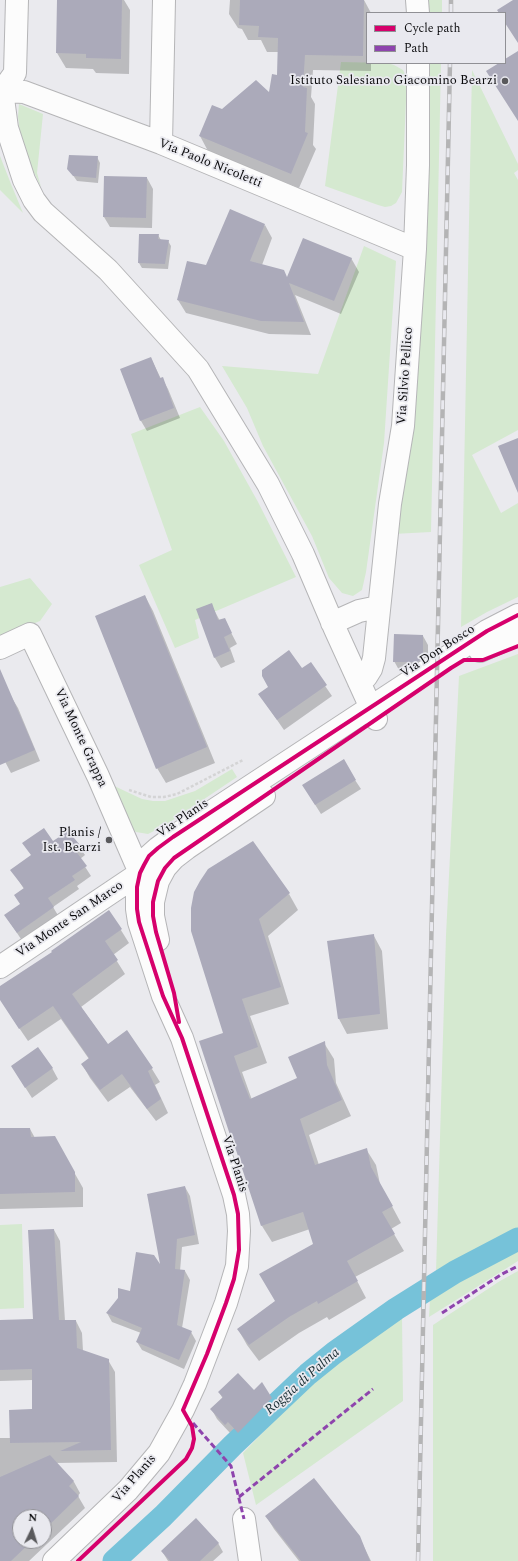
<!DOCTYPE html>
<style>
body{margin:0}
#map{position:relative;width:518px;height:1561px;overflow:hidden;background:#eaeaee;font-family:Spectral,serif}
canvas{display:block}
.legend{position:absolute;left:366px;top:12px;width:140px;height:52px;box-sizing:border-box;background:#e9e9ef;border:1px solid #909095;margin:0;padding:5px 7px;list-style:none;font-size:12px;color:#0b0b0d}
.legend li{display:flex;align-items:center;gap:8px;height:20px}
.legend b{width:20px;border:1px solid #909095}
.north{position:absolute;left:12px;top:1509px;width:40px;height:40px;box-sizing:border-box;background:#e9e9ef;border:1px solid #909095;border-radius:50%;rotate:4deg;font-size:11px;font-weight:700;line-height:16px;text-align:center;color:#0b0b0d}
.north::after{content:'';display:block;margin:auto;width:14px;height:18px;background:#59595c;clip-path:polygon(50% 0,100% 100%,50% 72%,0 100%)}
</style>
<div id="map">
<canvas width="518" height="1561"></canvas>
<ul class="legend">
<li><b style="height:5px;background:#d6006c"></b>Cycle path</li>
<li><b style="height:5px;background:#8e44ad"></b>Path</li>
</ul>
<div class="north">N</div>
</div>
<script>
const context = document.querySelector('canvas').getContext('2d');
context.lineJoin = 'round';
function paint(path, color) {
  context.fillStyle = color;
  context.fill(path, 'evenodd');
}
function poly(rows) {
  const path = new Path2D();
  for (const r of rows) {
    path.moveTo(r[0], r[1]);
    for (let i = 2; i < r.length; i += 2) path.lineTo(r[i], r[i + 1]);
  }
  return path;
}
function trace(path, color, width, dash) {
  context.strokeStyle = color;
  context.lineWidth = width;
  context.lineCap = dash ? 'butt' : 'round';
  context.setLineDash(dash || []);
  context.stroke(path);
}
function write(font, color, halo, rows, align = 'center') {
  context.font = font + ' Spectral,serif';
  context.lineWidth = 3.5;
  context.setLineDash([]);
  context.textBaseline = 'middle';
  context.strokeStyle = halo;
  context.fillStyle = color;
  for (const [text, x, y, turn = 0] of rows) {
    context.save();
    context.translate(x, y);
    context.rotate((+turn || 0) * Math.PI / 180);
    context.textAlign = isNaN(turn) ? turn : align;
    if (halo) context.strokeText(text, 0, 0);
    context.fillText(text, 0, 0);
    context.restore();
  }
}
const green = poly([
 [424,0,442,0,442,13,424,13],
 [341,62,387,63,394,65,403,70,407,78,402,192,396,203,391,206,385,207,378,205,325,186],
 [424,63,441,63,431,532,393,534],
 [472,70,518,164,518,170,514,173,518,180,518,430,472,455,501,513,518,503,518,597,487,612,461,627],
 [19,104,43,114,37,173,41,187,25,154,20,134,18,116],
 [0,156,11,184,23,213,0,190],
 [364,246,396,261,384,443,366,572,362,590,353,596,342,593,329,578,312,536,263,446,247,408,222,366,318,374],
 [200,407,224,441,258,502,296,577,195,620,199,638,175,648,139,565,172,550,131,434],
 [30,578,52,604,40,621,0,637,0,587],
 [518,654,518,1235,431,1282,432,1276,436,1272,446,935,459,676],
 [232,769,237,777,164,826,148,834,136,832,130,827,110,784,142,799,153,801,165,801,195,791],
 [22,1224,24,1308,0,1309,0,1225],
 [518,1247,518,1261,429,1317,430,1300,459,1280],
 [518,1271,518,1561,433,1561,433,1325,500,1281],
 [402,1316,403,1401,256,1505,243,1453,313,1381,387,1325]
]);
const shadow = poly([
 [58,0,124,0,130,10,129,74,96,73,93,69,66,68,57,53],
 [230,0,364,0,371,13,367,13,367,63,371,63,371,71,313,70,311,97,315,104,313,145,316,149,299,188,208,151,200,136,222,110,270,95,278,76,279,52,267,52,261,40,248,40,242,29,238,28,229,14],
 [97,157,100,163,98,183,77,181,68,168],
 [147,178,153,189,152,228,110,227,104,217],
 [265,225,272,238,262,265,287,278,351,258,359,272,341,314,295,295,311,335,269,334,186,313,178,300],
 [158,235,161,240,168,241,171,246,168,269,142,268,139,263],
 [151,358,161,379,162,378,168,389,180,418,147,431,141,421,121,370],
 [145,596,153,611,215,763,166,783,157,768],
 [211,604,220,621,224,619,237,644,230,648,235,662,221,668,215,658,198,609],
 [423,636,428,645,428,667,422,671,399,670,394,661],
 [310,664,332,696,284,730,259,694],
 [12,698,18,708,40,761,11,773,0,752,0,703],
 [355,780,361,789,321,814,309,795],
 [68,832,79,846,85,855,80,859,91,876,77,886,79,889,53,907,59,917,23,942,5,915,21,905,24,889,12,870],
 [289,894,298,910,268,936,289,1004,250,1016,267,1063,242,1072,252,1100,299,1079,324,1043,334,1059,336,1083,351,1116,309,1135,319,1165,366,1149,376,1165,380,1184,401,1223,391,1229,404,1251,355,1277,366,1298,329,1320,327,1317,299,1333,259,1361,247,1345,238,1329,276,1301,314,1244,310,1229,272,1242,262,1226,237,1150,233,1144,225,1033,192,930],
 [109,911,129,943,113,955,125,974,81,1007,108,1045,126,1032,152,1069,160,1082,155,1085,168,1113,156,1121,130,1087,108,1102,90,1078,82,1064,89,1059,61,1019,28,1041,11,1016,0,990,0,987,53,953],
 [374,936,382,951,388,1029,347,1034,339,1019,328,942],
 [52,1068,58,1079,32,1098,18,1076],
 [0,1129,30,1129,35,1138,54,1137,83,1188,83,1207,0,1209],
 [185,1187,190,1196,199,1244,182,1247,180,1271,185,1271,190,1280,182,1328,191,1332,196,1341,184,1369,142,1350,137,1342,141,1333,112,1322,107,1313,131,1292,162,1269],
 [54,1230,60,1241,65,1321,76,1321,82,1333,83,1351,108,1360,115,1372,117,1462,55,1463,74,1482,80,1493,78,1496,85,1508,29,1561,0,1561,0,1438,11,1438,33,1410,33,1380,0,1381,0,1321,34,1320],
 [20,1517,44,1517,44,1541,20,1541],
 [262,1384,277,1408,244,1442,234,1431,231,1434,217,1419,212,1410,223,1399,219,1392,254,1391],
 [266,1516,359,1537,371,1561,299,1561,274,1529],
 [218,1543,223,1552,213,1561,168,1561,162,1551]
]);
const canal = poly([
 [114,1561,163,1516,233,1445,289,1392,308,1374,334,1353,396,1309,455,1272,518,1239]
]);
const building = poly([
 [57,0,122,0,121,59,86,58,86,54,56,53],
 [240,0,364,0,363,56,305,55,303,87,307,88,305,132,308,133,291,174,199,136,212,105,222,109,256,80,269,92,272,74,277,75,278,38,258,37,259,26,239,25],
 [513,0,518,0,518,43,505,23,505,13,499,13,497,10],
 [518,51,518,121,486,71,499,63,505,63,505,59],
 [69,155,98,156,96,178,73,176,67,169],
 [104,176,147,177,146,218,103,217],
 [230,209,265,224,250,261,284,270,287,277,303,238,352,258,334,301,289,283,304,322,261,321,177,300,187,261,206,265],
 [139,234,159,234,158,239,169,240,165,264,138,263],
 [151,357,160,378,163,377,174,408,140,421,120,369],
 [518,438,518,493,498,446],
 [145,595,207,747,156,769,95,616],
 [212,603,218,620,225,618,232,633,224,637,230,651,214,658,196,609],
 [394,634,423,635,423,658,417,662,393,662],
 [289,650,302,668,311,662,327,685,277,720,258,694,268,687,262,676,262,670],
 [0,669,35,750,0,765],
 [344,759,356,780,315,805,302,785],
 [44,828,53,841,68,831,80,845,75,850,87,866,72,876,75,880,48,898,54,907,17,933,4,915,20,904,14,895,24,888,10,870,31,855,22,843],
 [253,841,290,893,259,919,281,987,242,999,258,1047,234,1056,242,1079,250,1099,297,1078,288,1057,325,1041,327,1065,342,1100,300,1119,315,1165,367,1148,371,1167,393,1206,382,1212,395,1234,347,1261,358,1281,318,1304,317,1301,289,1317,249,1345,237,1329,275,1301,259,1274,313,1244,303,1212,261,1226,234,1144,233,1144,199,1041,223,1033,191,931,191,908,194,892,200,881,208,869],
 [109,910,122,929,105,941,118,960,72,994,108,1044,127,1030,153,1068,148,1071,161,1099,147,1109,122,1074,100,1090,81,1064,89,1058,53,1006,19,1029,0,1000,0,986,52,952,51,951],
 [374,934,380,1014,338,1019,327,941],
 [38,1047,53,1068,25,1088,11,1066],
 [0,1128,30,1128,31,1137,55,1136,75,1172,75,1192,0,1194],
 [185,1186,195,1235,177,1239,175,1269,185,1270,177,1325,192,1331,179,1360,136,1342,142,1328,106,1313,118,1298,118,1288,130,1291,136,1252,154,1255,160,1264,147,1194],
 [54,1229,59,1320,76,1320,77,1348,109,1359,111,1450,60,1451,81,1442,10,1443,9,1410,32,1409,32,1369,0,1370,0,1320,33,1319,28,1230],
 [238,1373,254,1390,262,1382,272,1398,238,1433,228,1422,225,1425,210,1409,223,1397,218,1392],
 [50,1455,74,1481,69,1486,79,1496,44,1530,44,1517,20,1517,20,1541,32,1541,11,1561,0,1561,0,1477],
 [314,1478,360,1536,370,1561,301,1561,265,1516],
 [196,1518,219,1543,200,1561,170,1561,161,1551]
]);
const path = poly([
 [129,790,151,797,164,797,177,794,243,760]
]);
const minor = poly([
 [417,0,418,13],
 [0,86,2,91,7,128,24,180,34,200,43,212,108,270,198,369,268,484,303,554,335,629,376,719],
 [2,91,24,92,161,143,415,249],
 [2,91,15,73,17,0],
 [161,143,164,0],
 [332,623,359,611,378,607],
 [0,648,30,634,98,776,140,873],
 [480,651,518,634],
 [359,682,366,677,371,669,374,658,390,504,403,426,415,249,418,165,418,63],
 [158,940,153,916,153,902,158,881,165,868,174,858,187,848,264,796],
 [0,967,140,873],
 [244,1519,250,1561],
 [54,1561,128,1490,159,1453,183,1410,195,1384,226,1303,237,1266,239,1231,238,1214,234,1195,182,1038,163,996,139,922,137,909,137,887,140,873,144,865,149,856,158,848,173,837,487,631,518,615]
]);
const rail = poly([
 [451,13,451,0],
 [418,1561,450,63]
]);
const quiet = poly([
 [442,1313,502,1274,518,1266],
 [193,1423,231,1466,244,1519],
 [239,1497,373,1389]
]);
const cycleway = poly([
 [179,1022,174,993,156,932,153,916,153,902,158,881,165,868,174,858,451,668,464,660,483,660,518,646],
 [78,1561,186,1459,192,1448,194,1439,192,1426,183,1410,207,1354,226,1303,234,1279,239,1250,238,1214,234,1195,182,1038,163,996,139,922,137,909,137,887,140,873,144,865,149,856,158,848,173,837,487,631,518,615]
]);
const markers = [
 [505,81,4,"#59595c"],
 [109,840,4,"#59595c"]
];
const poiNames = [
 ["Istituto Salesiano Giacomino Bearzi",497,81],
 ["Planis /",101,833],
 ["Ist. Bearzi",101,848]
];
const streetNames = [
 ["Via Paolo Nicoletti",210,164,22],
 ["Via Silvio Pellico",406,376,-86],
 ["Via Don Bosco",438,652,-33],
 ["Via Monte Grappa",80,738,65],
 ["Via Planis",183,819,-34],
 ["Via Monte San Marco",70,920,-34],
 ["Via Planis",234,1164,72],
 ["Via Planis",135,1479,-49]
];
const waterNames = [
 ["Roggia di Palma",303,1382,-41]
];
paint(green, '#d5e9d0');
paint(shadow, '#0003');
trace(canal, '#76c2d9', 23);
paint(building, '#abaaba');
trace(minor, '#b5b5b7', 24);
trace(path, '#d4d4d5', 2.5, [3, 2]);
trace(minor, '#fcfcfc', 22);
trace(rail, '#b4b4b5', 4.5);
trace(rail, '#e9e9ef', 3, [9]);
trace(quiet, '#8e44ad', 3, [6, 3]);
trace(cycleway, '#d6006c', 4);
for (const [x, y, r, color] of markers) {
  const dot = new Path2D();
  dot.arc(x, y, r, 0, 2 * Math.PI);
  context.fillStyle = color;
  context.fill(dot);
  trace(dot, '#e9e9ef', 1.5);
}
write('13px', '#0b0b0d', '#e9e9ef', poiNames, 'right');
write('13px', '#0b0b0d', '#e9e9ef', streetNames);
write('italic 14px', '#192d33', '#e9e9ef', waterNames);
</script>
